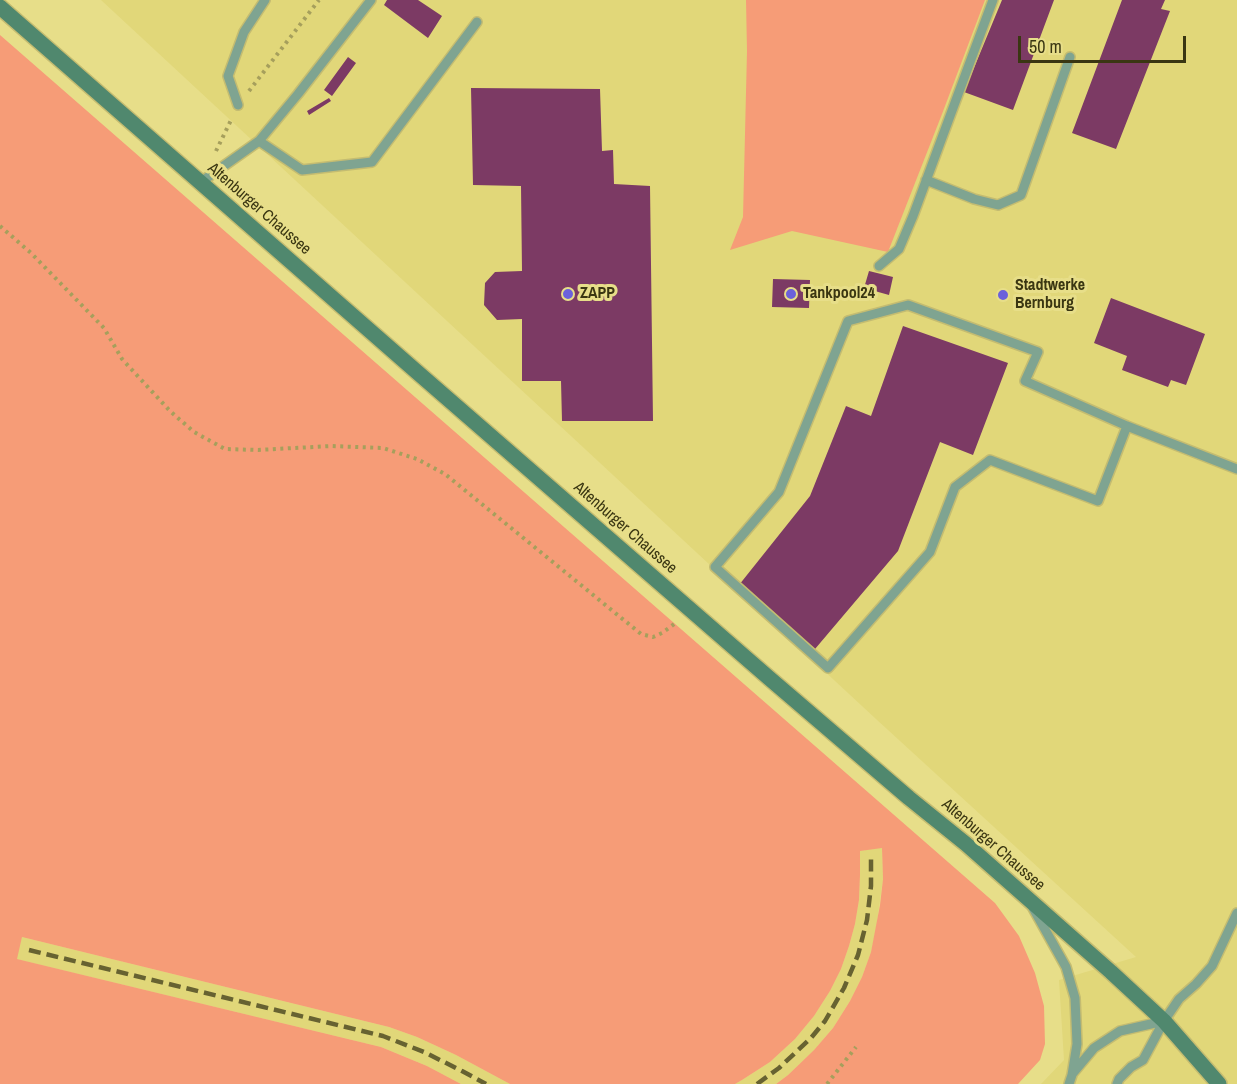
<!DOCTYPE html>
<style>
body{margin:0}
#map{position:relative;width:1237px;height:1084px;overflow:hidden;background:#e7de89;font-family:"Archivo Narrow",sans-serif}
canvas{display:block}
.scale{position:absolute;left:1018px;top:36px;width:168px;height:27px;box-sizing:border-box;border:3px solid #3a3612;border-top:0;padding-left:8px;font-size:18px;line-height:21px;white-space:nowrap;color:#3a3612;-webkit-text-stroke:4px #e7de89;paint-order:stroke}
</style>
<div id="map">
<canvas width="1237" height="1084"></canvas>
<div class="scale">50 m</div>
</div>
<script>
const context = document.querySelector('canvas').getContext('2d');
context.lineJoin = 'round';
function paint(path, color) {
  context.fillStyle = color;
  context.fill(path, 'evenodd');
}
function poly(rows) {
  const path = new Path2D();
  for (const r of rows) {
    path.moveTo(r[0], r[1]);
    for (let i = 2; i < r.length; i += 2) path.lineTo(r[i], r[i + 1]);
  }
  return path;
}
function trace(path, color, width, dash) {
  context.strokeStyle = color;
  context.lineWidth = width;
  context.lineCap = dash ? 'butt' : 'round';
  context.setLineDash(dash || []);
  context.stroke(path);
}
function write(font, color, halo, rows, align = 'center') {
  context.font = font + ' "Archivo Narrow",sans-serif';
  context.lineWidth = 6;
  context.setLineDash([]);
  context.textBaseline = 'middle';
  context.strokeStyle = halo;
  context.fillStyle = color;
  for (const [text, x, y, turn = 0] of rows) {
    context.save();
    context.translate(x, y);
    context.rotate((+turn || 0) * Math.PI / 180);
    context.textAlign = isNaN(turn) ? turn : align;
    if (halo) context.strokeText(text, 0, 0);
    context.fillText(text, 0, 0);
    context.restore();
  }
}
const built = poly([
 [101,0,1237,0,1237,1084,1041,1084,1064,1060,1059,980,1136,957,876,719],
 [882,847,883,879,876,930,871,952,862,977,850,1001,833,1028,814,1050,788,1075,776,1084,735,1084,742,1080,770,1062,795,1039,814,1016,830,991,841,969,849,946,855,924,859,900,860,875,860,851],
 [22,937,389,1027,417,1037,456,1055,510,1084,461,1084,427,1066,381,1047,16,959]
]);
const green = poly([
 [746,0,985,0,942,114,888,252,792,231,730,250,743,217,747,51],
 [0,35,995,903,1019,936,1035,973,1044,1006,1045,1044,1040,1060,1018,1084,776,1084,788,1075,814,1050,833,1028,850,1001,862,977,871,952,880,905,883,879,882,848,860,851,860,875,859,900,855,924,849,946,841,969,830,991,814,1016,795,1039,770,1062,742,1080,735,1084,510,1084,456,1055,417,1037,389,1027,22,937,17,959,381,1047,427,1066,461,1084,0,1084]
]);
const building = poly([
 [387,0,418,0,442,16,428,38,384,5],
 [1002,0,1054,0,1013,110,964,92],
 [1122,0,1165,0,1161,9,1170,11,1116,149,1072,133],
 [348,57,356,63,332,96,324,90],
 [471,88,600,89,602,151,613,150,614,184,650,186,653,421,562,421,561,381,522,381,522,319,497,320,484,305,485,283,495,272,522,271,521,186,473,185],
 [329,98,331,101,309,115,307,111],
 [869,271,893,277,889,295,864,288],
 [773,279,810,280,809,308,772,307],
 [1111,298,1205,334,1186,385,1171,380,1168,387,1122,370,1127,356,1094,343],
 [903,326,1008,363,973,455,940,442,898,551,815,649,739,585,810,496,846,406,871,416]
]);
const path = poly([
 [249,91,319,0],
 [216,151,232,118],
 [0,226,31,253,104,328,122,359,170,411,194,432,225,449,258,450,331,446,383,448,417,459,445,474,641,634,653,637,662,633,677,622],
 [827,1084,856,1047]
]);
const service = poly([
 [238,105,228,76,244,32,265,0],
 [259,141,298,94,371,0],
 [926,180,974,199,998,205,1021,195,1070,57],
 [201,182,259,141,302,170,372,162,477,22],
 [879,266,899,249,913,216,993,0],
 [1127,426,1098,501,990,460,955,487,930,552,828,668,715,567,779,492,848,321,908,305,1038,352,1025,381,1127,426,1237,469],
 [1033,908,1066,967,1075,998,1077,1044,1072,1075,1069,1084],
 [1073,1073,1094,1048,1120,1031,1164,1021],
 [1117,1084,1119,1079,1131,1067,1143,1060,1164,1021,1179,999,1196,984,1212,966,1237,913]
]);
const secondary = poly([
 [0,7,417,372,769,678,909,798,966,844,1111,972,1164,1021,1219,1084]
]);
const rail = poly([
 [29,950,383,1036,424,1052,462,1071,486,1084],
 [757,1084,779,1068,811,1038,825,1021,844,988,858,955,867,920,871,886,871,854]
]);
const markers = [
 [568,294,6,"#6b61db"],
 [791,294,6,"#6b61db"],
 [1003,295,6,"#6b61db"]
];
const streetNames = [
 ["Altenburger Chaussee",259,209,41],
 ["Altenburger Chaussee",625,528,41],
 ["Altenburger Chaussee",993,845,41]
];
const poiNames = [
 ["Stadtwerke",1015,286],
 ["Bernburg",1015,304],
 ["ZAPP",580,294],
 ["Tankpool24",803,294]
];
paint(built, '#e1d779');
paint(green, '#f69c77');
paint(building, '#7c3a64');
trace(service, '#c4bc71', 12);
trace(secondary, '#c4bc71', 18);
trace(path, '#a69f5c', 4, [3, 4.5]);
trace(service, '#7fa491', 9);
trace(secondary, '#50886e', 15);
trace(rail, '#676231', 4.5, [12, 6]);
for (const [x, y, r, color] of markers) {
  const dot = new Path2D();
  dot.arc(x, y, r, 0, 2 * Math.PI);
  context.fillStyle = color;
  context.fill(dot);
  trace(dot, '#e7de89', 2);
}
write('16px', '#3a3612', '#e7de89', streetNames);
write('bold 16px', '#3a3612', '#e7de89', poiNames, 'left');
</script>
